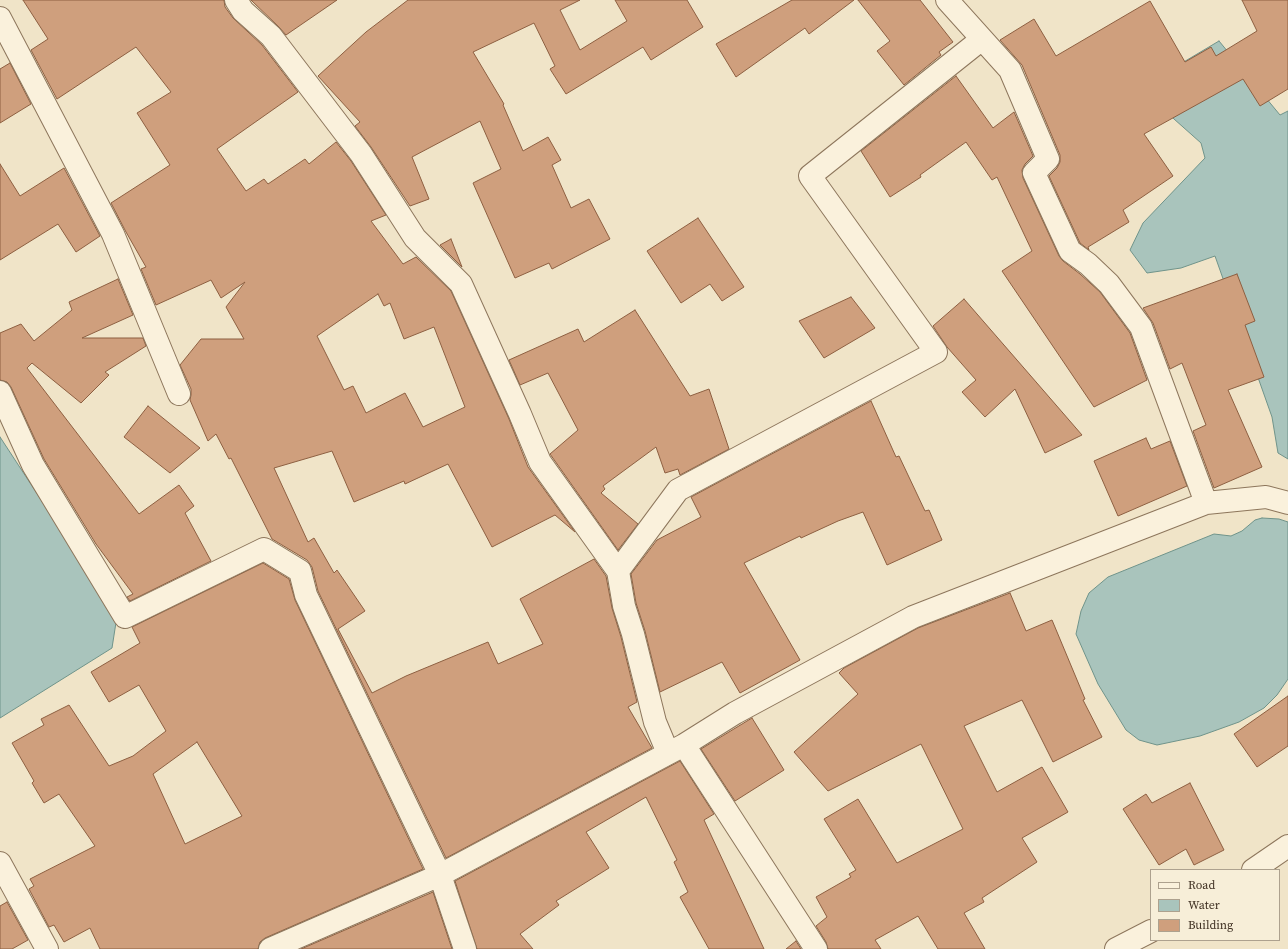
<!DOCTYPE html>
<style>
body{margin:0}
#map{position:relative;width:1288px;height:949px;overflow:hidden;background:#f0e4c8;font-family:"Source Serif 4",serif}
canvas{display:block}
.legend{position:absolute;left:1150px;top:869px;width:130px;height:72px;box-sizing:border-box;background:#f7eed8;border:1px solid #ada18e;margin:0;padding:5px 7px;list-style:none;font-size:12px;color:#3d2e20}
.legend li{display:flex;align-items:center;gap:8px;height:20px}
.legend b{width:20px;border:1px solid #ada18e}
</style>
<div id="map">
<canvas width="1288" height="949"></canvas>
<ul class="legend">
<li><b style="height:5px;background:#faf1dc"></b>Road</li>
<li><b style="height:11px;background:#a9c4bc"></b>Water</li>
<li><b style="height:11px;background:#cf9f7d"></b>Building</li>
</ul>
</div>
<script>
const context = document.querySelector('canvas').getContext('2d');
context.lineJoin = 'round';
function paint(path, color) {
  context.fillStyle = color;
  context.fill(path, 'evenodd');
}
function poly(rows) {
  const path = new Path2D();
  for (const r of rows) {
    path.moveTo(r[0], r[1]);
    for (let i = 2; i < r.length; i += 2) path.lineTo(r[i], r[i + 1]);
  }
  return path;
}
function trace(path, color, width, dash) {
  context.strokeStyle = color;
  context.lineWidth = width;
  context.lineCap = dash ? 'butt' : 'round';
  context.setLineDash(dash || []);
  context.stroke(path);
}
const water = poly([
 [1219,41,1280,115,1288,111,1288,459,1278,453,1272,417,1215,256,1181,268,1147,273,1130,250,1143,223,1205,158,1201,143,1156,103,1150,82,1219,41],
 [0,437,117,616,112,648,0,718,0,437],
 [1262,518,1279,519,1288,522,1288,679,1277,695,1264,708,1239,722,1200,736,1157,745,1139,740,1126,730,1098,684,1076,634,1081,611,1089,593,1108,577,1214,534,1231,536,1242,531,1255,520,1262,518]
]);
const building = poly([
 [23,0,224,0,225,7,233,18,262,45,298,92,217,149,246,191,264,179,268,184,305,159,309,164,336,142,351,161,386,215,371,221,403,264,416,257,451,291,509,419,528,467,575,532,555,515,492,547,448,464,405,484,404,481,354,502,332,451,274,468,308,542,314,538,334,573,337,570,365,611,338,629,372,693,406,676,488,642,498,664,543,644,520,599,594,559,606,576,612,608,621,637,637,702,628,707,652,748,446,858,318,591,312,567,307,560,272,539,231,458,229,459,216,434,208,441,190,400,191,395,191,389,180,365,201,339,244,339,226,307,245,282,221,298,211,280,156,305,141,269,146,267,126,232,111,203,170,165,137,113,171,92,136,47,57,99,31,50,48,39,23,0],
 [378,294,384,306,390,303,404,339,434,327,465,407,423,427,405,393,366,413,353,386,344,390,317,336,378,294],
 [251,0,337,0,286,35,279,27,251,0],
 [408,0,580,0,560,10,580,50,627,21,615,0,687,0,703,27,651,60,643,47,566,94,550,69,555,66,534,23,473,52,504,104,503,105,523,151,548,137,561,160,552,165,571,208,589,199,610,239,552,269,549,263,515,278,473,183,501,169,480,121,412,157,429,199,410,206,371,147,355,126,360,122,318,76,366,32,408,0],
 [792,0,854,0,809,34,805,28,736,77,716,44,792,0],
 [858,0,920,0,953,42,939,52,941,55,904,85,877,51,890,41,858,0],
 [1242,0,1288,0,1288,89,1260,106,1243,79,1144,134,1173,176,1123,210,1129,222,1088,247,1089,250,1080,243,1049,176,1057,168,1060,162,1060,155,1022,65,1000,40,1034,19,1056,56,1150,1,1185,62,1211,47,1216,56,1257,31,1242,0],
 [10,63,31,104,0,123,0,69,10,63],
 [956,76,993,128,1014,112,1033,156,1025,164,1022,170,1023,178,1059,256,1063,261,1080,274,1100,292,1130,333,1147,380,1094,407,1002,271,1032,251,997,177,992,180,966,142,920,175,921,177,890,197,861,151,956,76],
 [0,164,20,196,64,168,100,236,76,252,58,224,0,260,0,164],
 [698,218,744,287,722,301,710,284,681,303,647,251,698,218],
 [451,239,462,267,440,245,451,239],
 [1237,274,1255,321,1245,325,1264,377,1228,390,1262,467,1214,488,1193,431,1206,425,1182,363,1170,369,1153,323,1143,308,1237,274],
 [118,279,133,315,82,338,143,338,146,346,105,372,109,375,81,403,32,363,27,368,139,514,179,485,194,506,185,513,211,561,130,601,127,597,133,594,96,544,44,459,11,387,7,382,0,380,0,333,21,324,34,341,72,310,69,302,118,279],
 [851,297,875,328,824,358,799,321,851,297],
 [964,299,1030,375,1082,435,1045,453,1015,389,985,417,962,392,976,380,947,347,933,326,964,299],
 [635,310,690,396,709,389,729,449,680,475,678,469,665,473,656,447,603,486,605,489,601,493,638,524,618,550,550,454,578,430,548,373,520,385,509,360,578,329,584,342,635,310],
 [871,401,896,457,899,456,925,511,929,510,942,540,887,565,863,512,838,521,801,538,800,536,744,563,800,660,740,693,722,662,660,692,645,631,636,603,631,574,657,540,701,517,691,497,871,401],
 [148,406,200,448,170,473,124,437,148,406],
 [1146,438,1151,449,1170,441,1187,486,1118,516,1094,461,1146,438],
 [263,563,289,579,295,600,423,869,265,938,260,942,258,949,100,949,90,928,64,942,54,925,49,927,29,889,34,886,30,879,95,846,59,794,44,803,32,783,34,781,12,743,44,725,41,719,69,705,109,766,133,756,166,731,139,685,109,702,91,672,140,643,132,627,263,563],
 [197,742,242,816,185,844,153,774,197,742],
 [1010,593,1026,631,1052,620,1085,699,1083,700,1102,737,1053,762,1022,700,964,726,997,792,1042,767,1068,812,1022,838,1037,862,982,898,984,902,964,913,985,949,938,949,918,916,875,940,881,949,828,949,826,942,816,926,827,917,816,897,851,877,849,874,856,870,824,819,858,799,897,863,963,829,921,744,828,791,794,752,858,694,839,673,844,668,918,628,1010,593],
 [1288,696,1288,746,1257,767,1234,734,1288,696],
 [752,718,784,770,735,801,701,749,752,718],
 [680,761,714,814,704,820,764,949,709,949,680,897,688,892,674,862,677,860,646,797,586,832,609,868,556,901,559,905,520,934,533,949,477,949,455,881,680,761],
 [1190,783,1224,850,1194,865,1186,849,1159,865,1123,809,1146,794,1152,803,1190,783],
 [433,892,452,949,301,949,433,892],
 [7,902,28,940,12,949,0,949,0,906,7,902],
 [796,941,801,949,786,949,796,941]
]);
const street = poly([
 [236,0,243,11,271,36,361,154,415,238,461,284,520,414,540,462,618,571,624,606,633,634,655,722,668,753],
 [947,0,1010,70,1048,159,1034,173,1070,251,1088,264,1109,284,1141,327,1206,503],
 [0,18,113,234,179,394],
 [0,392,33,465,125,617,264,549,300,571,306,595,440,875,465,949],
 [618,571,678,490,936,352,810,176,982,39],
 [684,745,816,949],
 [0,863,47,949],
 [1253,870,1288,846],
 [270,949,440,875,684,745,735,713,913,617,1206,503,1266,497,1288,503],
 [1116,949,1151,931]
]);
paint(water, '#a9c4bc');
trace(water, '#6f938a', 1);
paint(building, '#cf9f7d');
trace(building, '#8d5f41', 1);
trace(street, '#8d765c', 24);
trace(street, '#faf1dc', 22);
</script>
